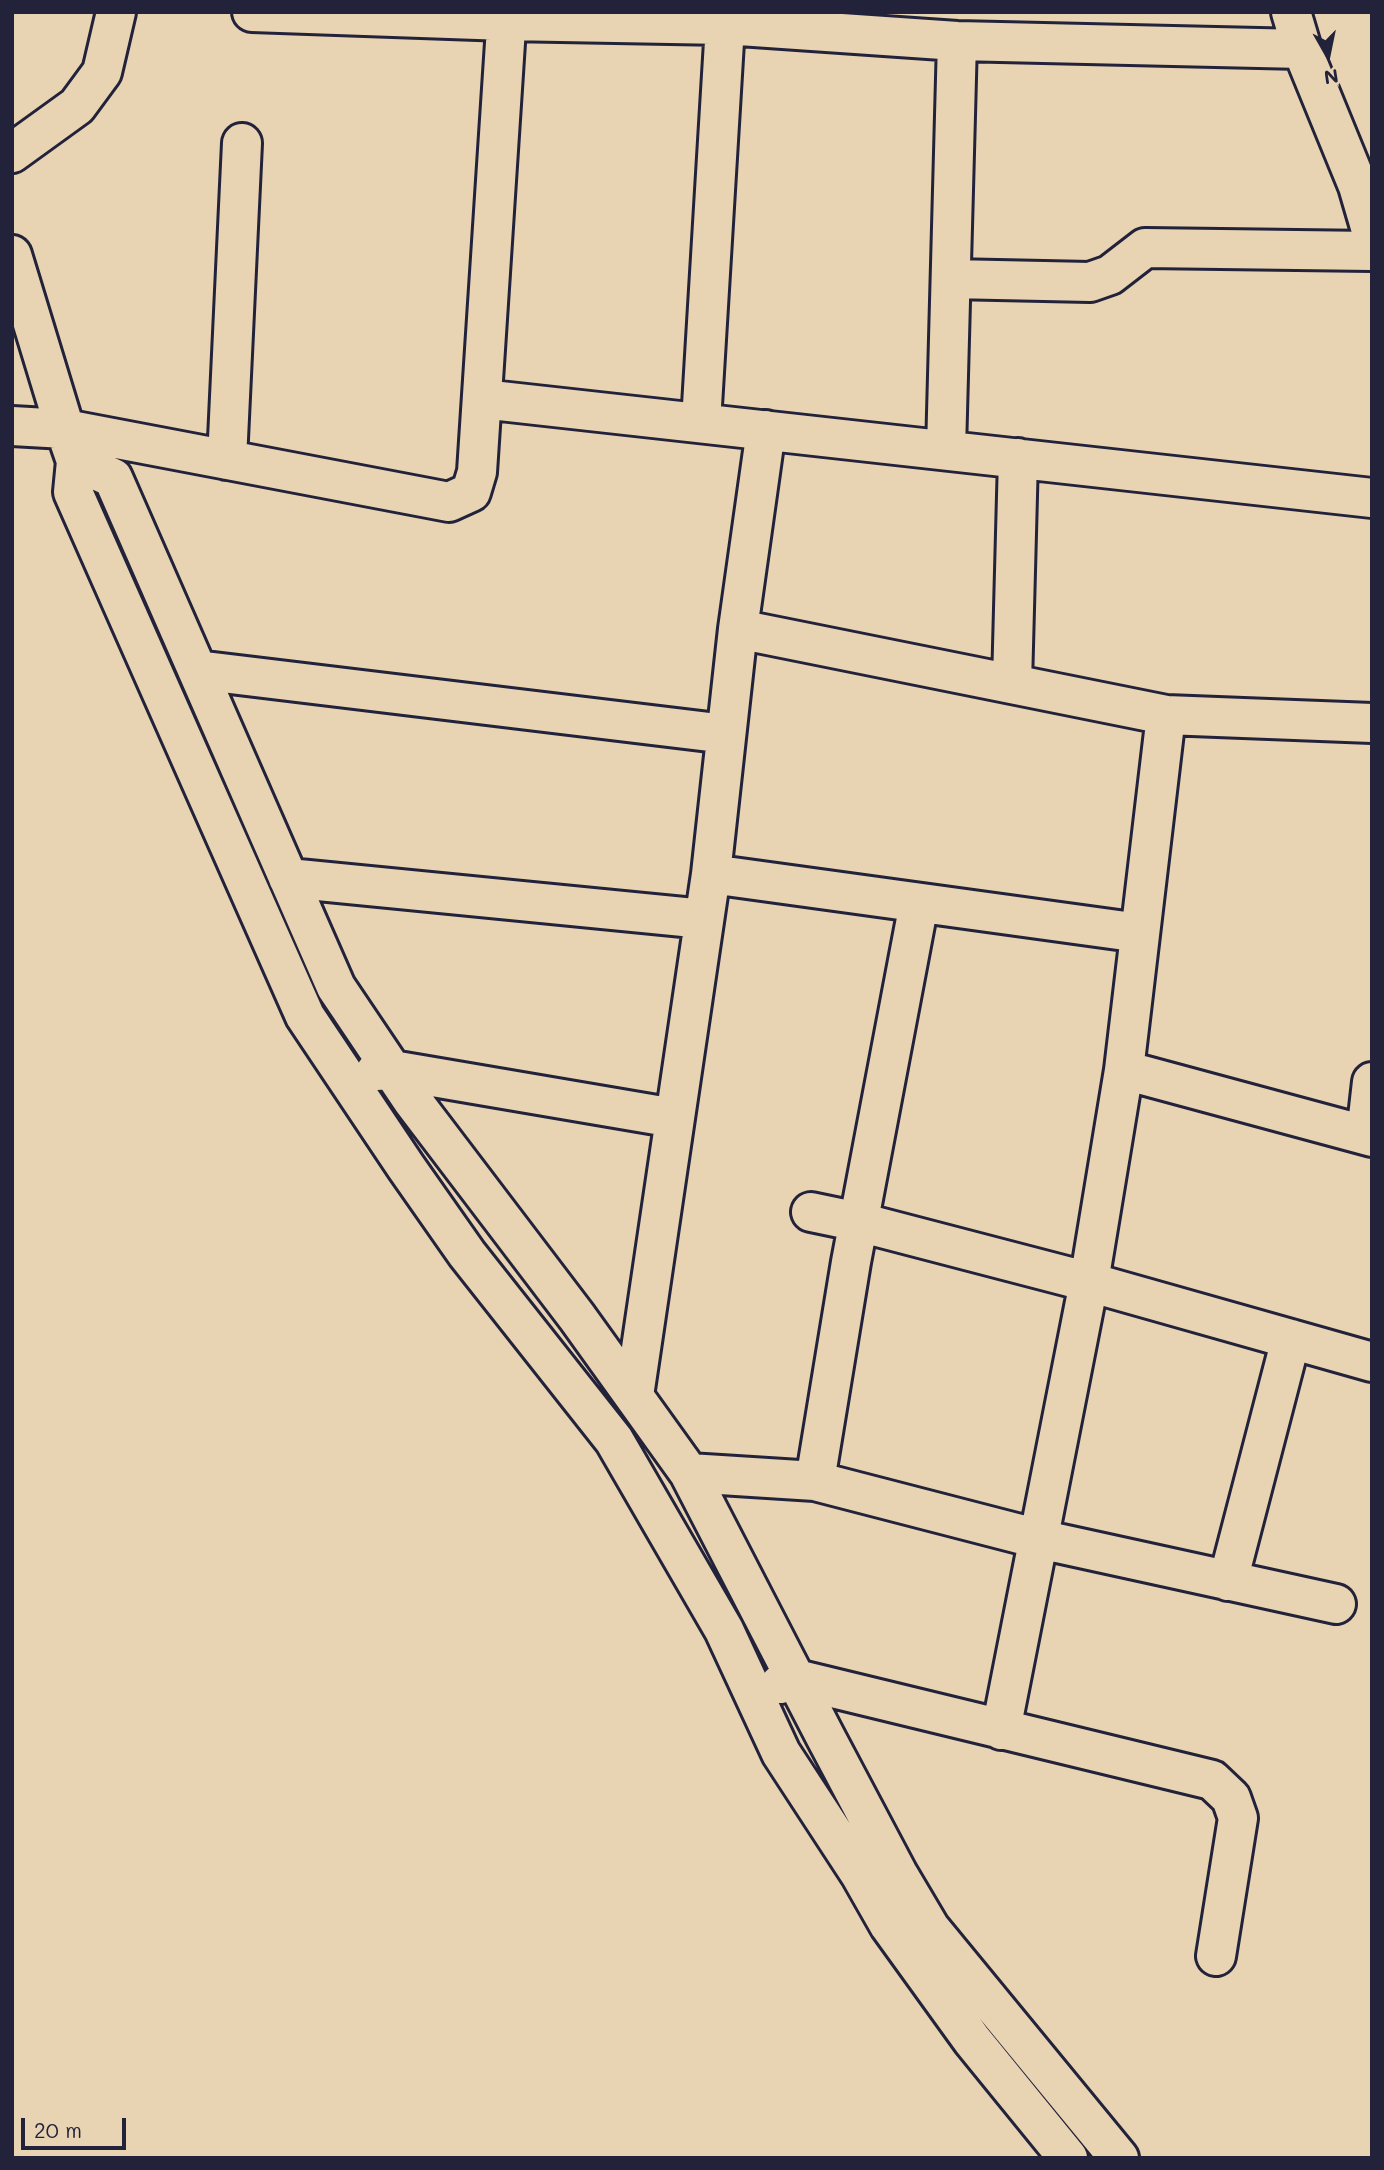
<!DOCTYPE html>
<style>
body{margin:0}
#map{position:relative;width:1384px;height:2170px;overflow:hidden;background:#e8d3b2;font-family:Mali,sans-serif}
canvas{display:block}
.frame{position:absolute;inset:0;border:14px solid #22223b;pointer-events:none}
.north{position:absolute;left:1293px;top:21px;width:70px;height:70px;-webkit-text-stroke:5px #e8d3b2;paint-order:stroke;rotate:171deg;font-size:19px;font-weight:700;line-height:28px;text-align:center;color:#22223b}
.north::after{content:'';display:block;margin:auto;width:24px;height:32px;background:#22223b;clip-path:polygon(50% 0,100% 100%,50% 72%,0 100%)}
.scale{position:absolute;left:21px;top:2118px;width:105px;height:32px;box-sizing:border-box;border:4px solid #22223b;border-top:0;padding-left:9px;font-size:21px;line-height:24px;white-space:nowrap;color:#22223b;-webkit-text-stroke:5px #e8d3b2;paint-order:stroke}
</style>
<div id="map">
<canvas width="1384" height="2170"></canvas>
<div class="frame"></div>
<div class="north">N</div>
<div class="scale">20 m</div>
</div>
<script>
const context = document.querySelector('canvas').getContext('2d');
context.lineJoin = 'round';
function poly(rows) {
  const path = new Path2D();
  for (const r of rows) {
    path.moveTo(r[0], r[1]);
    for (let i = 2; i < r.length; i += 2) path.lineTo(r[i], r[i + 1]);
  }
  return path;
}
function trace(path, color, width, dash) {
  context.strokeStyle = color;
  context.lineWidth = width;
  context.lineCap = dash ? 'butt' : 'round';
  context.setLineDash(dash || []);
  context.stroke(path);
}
const street = poly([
 [252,12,506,21,725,25,957,41,1302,49],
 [1291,12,1302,49,1358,186,1372,234],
 [12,153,77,106,102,72,116,12],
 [12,255,65,429,449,502,471,492,477,472,507,12],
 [951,279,1090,282,1110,275,1145,248,1372,251],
 [482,399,1372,498],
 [701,422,725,25],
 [12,426,65,429,76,461,73,492,305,1016,406,1167,467,1254,614,1440,724,1630,781,1753,860,1874,889,1925,972,2040,1068,2158],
 [946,450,957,41],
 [227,460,242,143],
 [76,461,113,478,336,987,412,1100,577,1317,689,1473,825,1736,898,1874,930,1928,1119,2158],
 [738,629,1166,715,1372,723],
 [197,670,726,734],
 [1012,684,1018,458],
 [711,874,1140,933],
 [288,878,704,919],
 [1124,1070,1372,1137],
 [376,1071,392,1070,674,1118],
 [1366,1135,1372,1082],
 [811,1212,859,1222,1089,1282,1372,1362],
 [634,1396,711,874,738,629,766,430],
 [689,1473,815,1481,1039,1539,1336,1604],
 [815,1481,851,1262,919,903],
 [1228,1581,1291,1339],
 [780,1684,796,1679,1212,1780,1231,1798,1238,1818,1216,1956],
 [1001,1730,1089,1282,1124,1070,1166,715]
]);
trace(street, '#22223b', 44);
trace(street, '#e8d3b2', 38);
</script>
